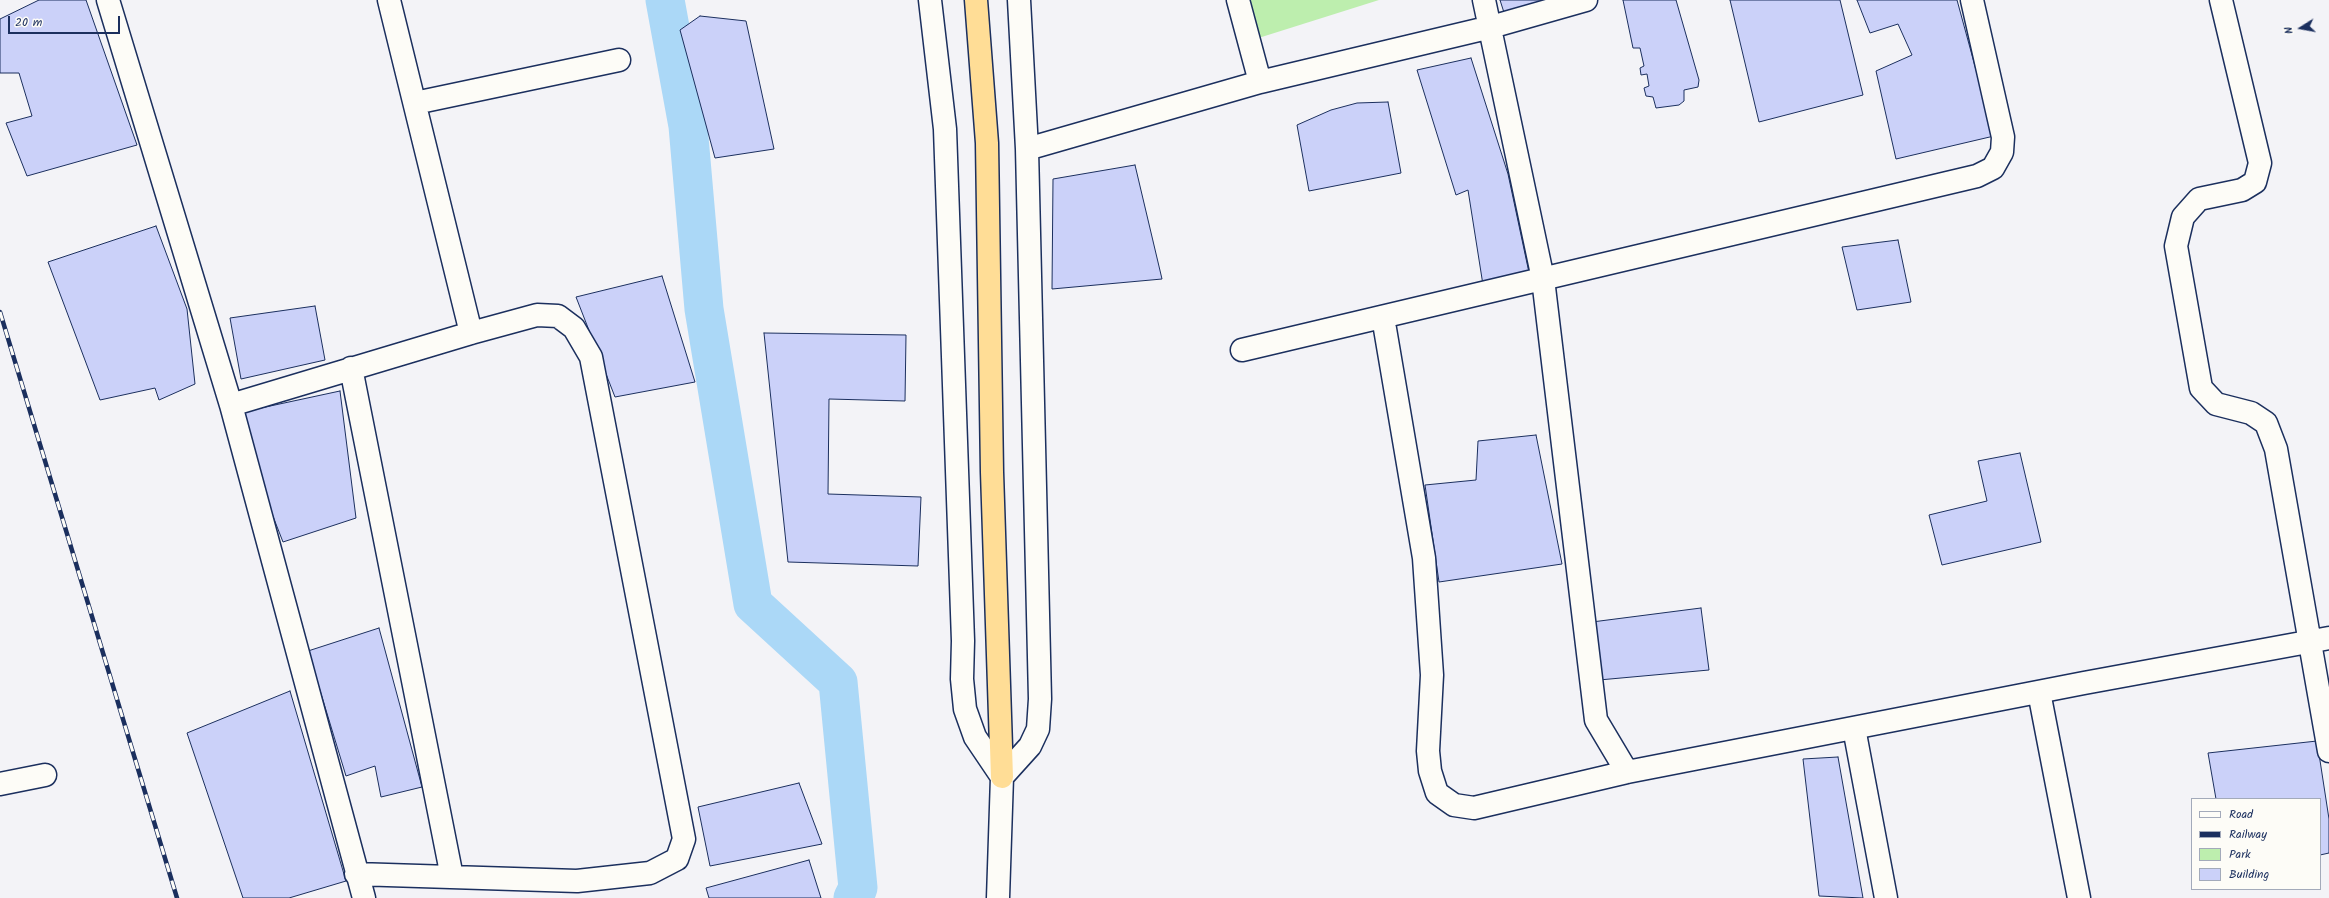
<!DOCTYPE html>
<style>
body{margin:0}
#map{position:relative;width:2329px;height:898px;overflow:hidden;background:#f3f3f7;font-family:Kalam,sans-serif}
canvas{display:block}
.legend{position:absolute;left:2191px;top:798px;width:130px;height:92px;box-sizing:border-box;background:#fdfcf7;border:1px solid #a3aaba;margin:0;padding:5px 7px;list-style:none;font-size:12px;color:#1b2f5e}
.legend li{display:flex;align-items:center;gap:8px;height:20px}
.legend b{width:20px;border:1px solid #a3aaba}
.north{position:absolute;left:2281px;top:8px;width:40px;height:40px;-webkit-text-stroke:3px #fdfcf7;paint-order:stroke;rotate:259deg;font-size:11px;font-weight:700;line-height:16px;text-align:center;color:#1b2f5e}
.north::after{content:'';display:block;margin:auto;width:14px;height:18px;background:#1b2f5e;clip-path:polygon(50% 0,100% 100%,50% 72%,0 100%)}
.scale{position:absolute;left:8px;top:16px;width:112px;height:18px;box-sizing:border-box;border:2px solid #1b2f5e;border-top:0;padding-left:5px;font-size:12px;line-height:14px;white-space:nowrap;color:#1b2f5e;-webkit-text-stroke:3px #fdfcf7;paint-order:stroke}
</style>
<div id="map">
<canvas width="2329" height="898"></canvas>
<ul class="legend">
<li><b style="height:5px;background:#fdfcf7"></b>Road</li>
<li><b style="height:5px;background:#1b2f5e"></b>Railway</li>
<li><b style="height:11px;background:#bdeeae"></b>Park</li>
<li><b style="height:11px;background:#cbd1f9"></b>Building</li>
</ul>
<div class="north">N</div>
<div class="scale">20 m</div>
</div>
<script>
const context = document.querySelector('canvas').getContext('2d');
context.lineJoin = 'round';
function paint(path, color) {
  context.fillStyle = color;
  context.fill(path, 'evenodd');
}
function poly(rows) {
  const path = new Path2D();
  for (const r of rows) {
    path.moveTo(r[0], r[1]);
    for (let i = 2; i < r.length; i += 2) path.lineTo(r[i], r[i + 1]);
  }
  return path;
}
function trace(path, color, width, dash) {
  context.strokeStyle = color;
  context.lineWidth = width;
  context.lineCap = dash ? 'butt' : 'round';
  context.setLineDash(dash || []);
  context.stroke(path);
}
const green = poly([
 [1239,0,1379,0,1249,41]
]);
const canal = poly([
 [665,0,688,126,704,309,753,604,838,682,858,888,853,898]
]);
const building = poly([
 [39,0,86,0,137,145,27,176,6,123,32,116,19,73,0,73,0,19,39,0],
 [1500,0,1563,0,1507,22,1500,0],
 [1623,0,1676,0,1699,80,1698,87,1684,90,1684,101,1679,105,1656,108,1653,97,1646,96,1644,88,1649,86,1647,74,1641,75,1640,68,1644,66,1640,48,1633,48,1623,0],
 [1730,0,1840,0,1863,95,1759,122,1730,0],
 [1857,0,1957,0,1994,136,1896,159,1876,71,1912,55,1898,24,1870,33,1857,0],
 [700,16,746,21,774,149,715,158,680,30,700,16],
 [1471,58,1508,174,1531,282,1483,285,1468,190,1456,195,1417,70,1471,58],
 [1388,102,1401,173,1309,191,1297,125,1331,110,1357,103,1388,102],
 [1135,165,1162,279,1052,289,1053,179,1135,165],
 [156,226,187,309,195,384,159,400,155,388,100,400,48,262,156,226],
 [1898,240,1911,302,1857,310,1842,247,1898,240],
 [662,276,695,382,615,397,576,297,662,276],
 [315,306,325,360,241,379,230,318,315,306],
 [764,333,906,335,905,401,829,399,828,494,921,497,918,566,788,562,764,333],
 [340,391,356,518,283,542,233,414,340,391],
 [1536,435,1562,564,1439,582,1425,485,1476,480,1478,441,1536,435],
 [2020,453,2041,542,1942,565,1929,515,1987,501,1978,461,2020,453],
 [1701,608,1709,670,1599,680,1592,622,1701,608],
 [379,628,422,787,381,797,375,766,346,776,308,651,379,628],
 [290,691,346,881,289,898,243,898,187,733,290,691],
 [2317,741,2329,819,2329,853,2320,855,2320,799,2216,799,2208,753,2317,741],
 [1838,757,1863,898,1819,896,1803,759,1838,757],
 [799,783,822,844,710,866,698,807,799,783],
 [809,860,821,898,709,898,706,888,809,860]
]);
const minor = poly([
 [108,0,231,405,364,898],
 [389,0,471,333],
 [930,0,945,129,963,641,962,679,965,709,975,737,1002,777,998,898],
 [1238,0,1260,82],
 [1484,0,1543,279,1596,720,1627,772],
 [2221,0,2260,163,2255,182,2242,190,2199,199,2183,217,2176,246,2201,388,2216,404,2251,413,2266,423,2276,449,2329,751],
 [415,103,619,60],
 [1027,149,1260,82,1491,27,1586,0],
 [1383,317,1424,558,1432,675,1428,751,1430,771,1437,793,1454,805,1474,808,1627,772,2084,683,2329,638],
 [1242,350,1977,176,1993,168,2002,152,2003,137,1972,0],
 [351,368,452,877],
 [231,405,471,333,537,315,558,316,574,328,591,357,684,839,677,859,650,873,577,881,356,874],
 [2039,692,2079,898],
 [1854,728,1886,898],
 [1002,777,1030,746,1038,729,1040,699,1027,149,1019,0],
 [0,784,45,775]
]);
const highway = poly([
 [976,0,987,143,992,472,1002,777]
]);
const rail = poly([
 [0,312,177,898]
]);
paint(green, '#bdeeae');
trace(canal, '#abd8f7', 39);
paint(building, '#cbd1f9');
trace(building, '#1b2f5e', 1);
trace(minor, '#1b2f5e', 25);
trace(highway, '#1b2f5e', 25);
trace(minor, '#fdfcf7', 22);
trace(highway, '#ffdd96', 22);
trace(rail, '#1b2f5e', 4.5);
trace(rail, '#fdfcf7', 3, [9]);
</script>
